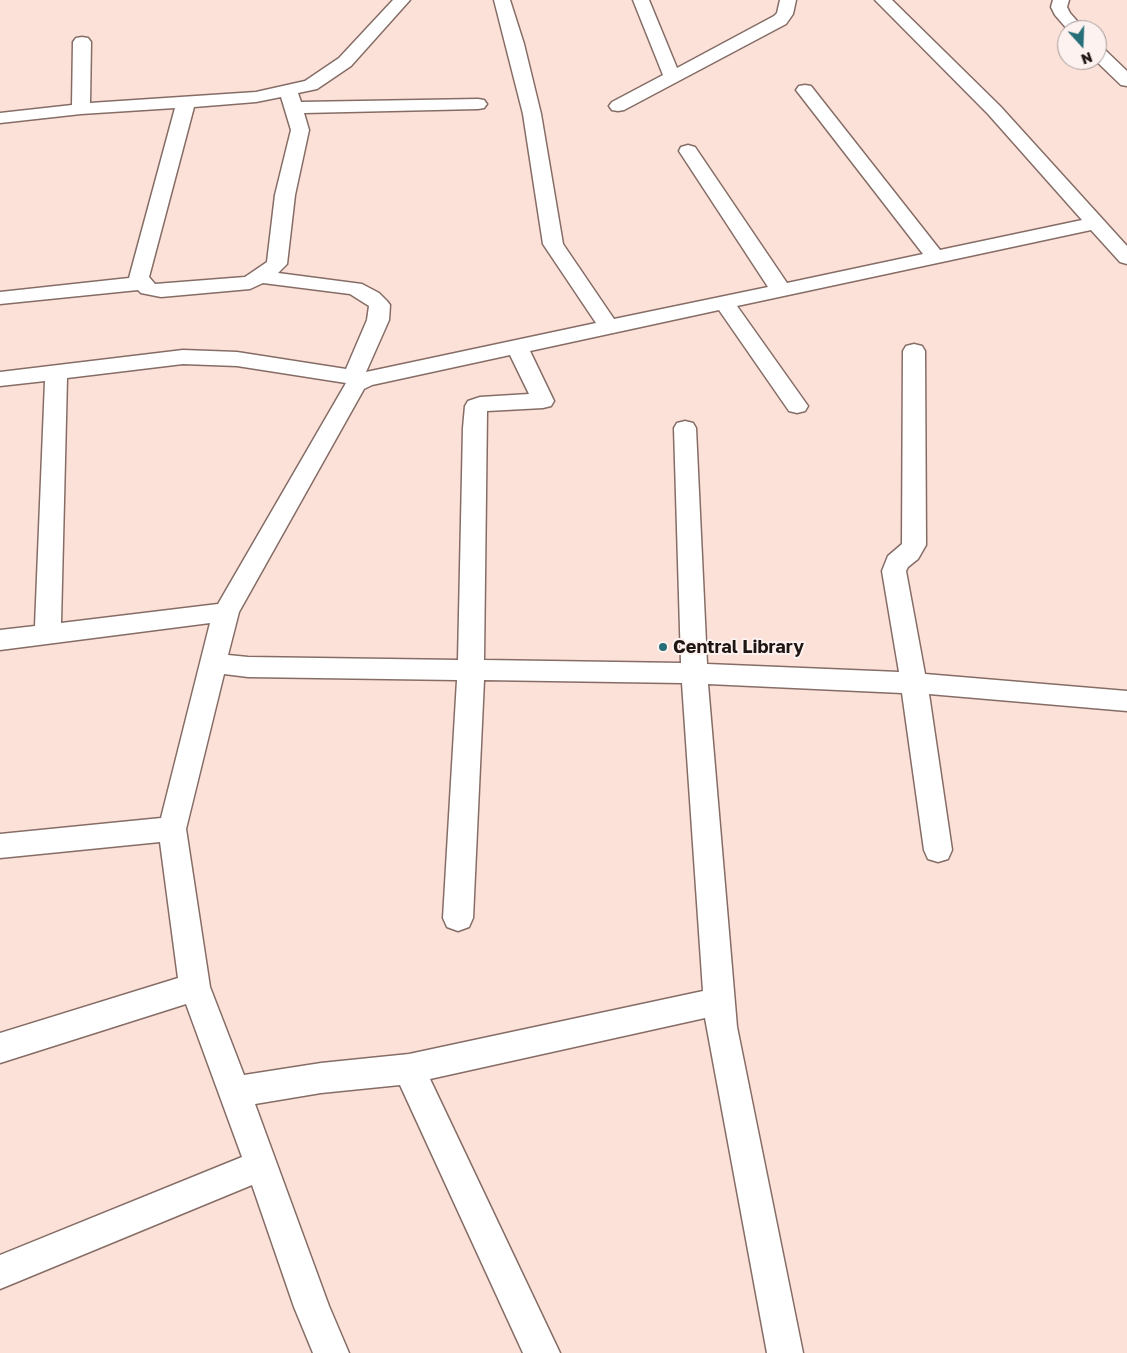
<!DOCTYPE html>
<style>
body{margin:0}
#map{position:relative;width:1127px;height:1353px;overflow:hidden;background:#fce1d9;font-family:"Golos Text",sans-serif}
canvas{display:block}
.north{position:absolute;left:1057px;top:20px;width:50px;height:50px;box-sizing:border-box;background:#fdf2ef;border:1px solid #a49a97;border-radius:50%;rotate:160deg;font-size:14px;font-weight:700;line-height:20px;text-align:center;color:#1f1613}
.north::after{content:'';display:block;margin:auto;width:18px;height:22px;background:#266f79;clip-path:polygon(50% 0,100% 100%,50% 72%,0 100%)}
</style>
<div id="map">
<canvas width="1127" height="1353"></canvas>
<div class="north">N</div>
</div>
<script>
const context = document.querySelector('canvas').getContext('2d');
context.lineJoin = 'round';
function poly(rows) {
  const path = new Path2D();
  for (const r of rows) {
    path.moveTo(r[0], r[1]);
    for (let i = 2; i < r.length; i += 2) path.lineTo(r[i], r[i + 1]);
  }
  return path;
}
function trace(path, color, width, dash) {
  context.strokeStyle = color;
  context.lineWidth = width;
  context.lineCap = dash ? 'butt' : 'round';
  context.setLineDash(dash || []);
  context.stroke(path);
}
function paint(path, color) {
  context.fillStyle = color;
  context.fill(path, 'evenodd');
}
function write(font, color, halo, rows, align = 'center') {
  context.font = font + ' "Golos Text",sans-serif';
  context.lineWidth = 4;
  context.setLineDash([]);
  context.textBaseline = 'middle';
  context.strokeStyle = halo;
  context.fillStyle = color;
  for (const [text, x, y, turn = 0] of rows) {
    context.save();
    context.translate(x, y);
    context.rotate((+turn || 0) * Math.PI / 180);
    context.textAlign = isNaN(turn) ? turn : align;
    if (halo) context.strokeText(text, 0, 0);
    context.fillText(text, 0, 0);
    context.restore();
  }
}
const minor = poly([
 [393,0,410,0,351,66,317,89,298,93,301,102,478,99,484,100,487,104,484,108,478,109,304,113,309,130,295,195,287,264,278,273,362,284,379,293,387,301,390,305,389,320,366,372,596,323,543,244,523,114,494,0,510,0,524,44,541,114,563,244,614,319,768,287,679,151,681,147,688,145,695,147,787,283,923,254,796,90,799,86,805,85,811,86,940,250,1082,220,988,114,875,0,892,0,1000,106,1127,246,1127,264,1120,262,1091,230,737,306,808,406,805,411,797,413,789,411,719,310,530,351,554,401,551,406,543,408,487,411,484,660,681,663,674,428,677,423,685,421,693,423,696,428,707,664,899,672,882,571,888,556,902,544,903,351,906,346,914,344,922,346,925,351,926,545,918,559,908,567,906,571,925,674,1127,691,1127,711,929,694,952,850,948,859,938,862,928,859,924,850,902,693,708,684,737,1027,803,1353,767,1353,705,1018,430,1079,560,1353,523,1353,400,1085,321,1093,255,1104,329,1306,349,1353,313,1353,294,1307,252,1185,0,1289,0,1255,242,1157,186,1004,0,1063,0,1033,178,978,160,842,0,858,0,834,161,818,210,623,0,650,0,630,35,626,45,381,0,386,0,372,183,350,237,352,346,369,367,320,369,306,350,294,263,283,250,289,161,297,141,293,138,290,0,304,0,292,129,278,175,108,81,114,0,123,0,113,72,105,73,42,76,38,82,37,88,38,91,42,90,103,256,92,305,81,339,58,393,0],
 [281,97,291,130,275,195,267,262,245,277,155,284,149,277,194,107,256,102,281,97],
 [510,355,529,394,480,397,468,401,465,406,463,428,458,660,248,657,228,655,239,612,364,389,372,385,510,355],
 [183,364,237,366,346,383,218,604,61,623,67,378,183,364],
 [224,674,248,677,457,680,443,918,447,927,458,931,469,927,473,918,484,680,682,683,703,991,409,1054,321,1063,244,1075,210,987,186,829,224,674],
 [633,0,649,0,677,68,774,16,777,13,780,0,796,0,793,14,786,24,624,110,618,111,612,110,609,106,612,102,663,75,633,0],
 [1053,0,1069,0,1067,7,1070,13,1085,30,1068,30,1055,15,1051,7,1053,0],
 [1097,47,1103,48,1127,71,1127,86,1121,85,1095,60,1097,60,1097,47]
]);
const markers = [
 [663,647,5,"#266f79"]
];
const poiNames = [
 ["Central Library",673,647]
];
trace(minor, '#856d66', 3);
paint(minor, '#fff');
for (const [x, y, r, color] of markers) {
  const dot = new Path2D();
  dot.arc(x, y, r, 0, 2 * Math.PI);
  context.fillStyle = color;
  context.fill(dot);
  trace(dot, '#fdf2ef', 2);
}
write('bold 18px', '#1f1613', '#fdf2ef', poiNames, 'left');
</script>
